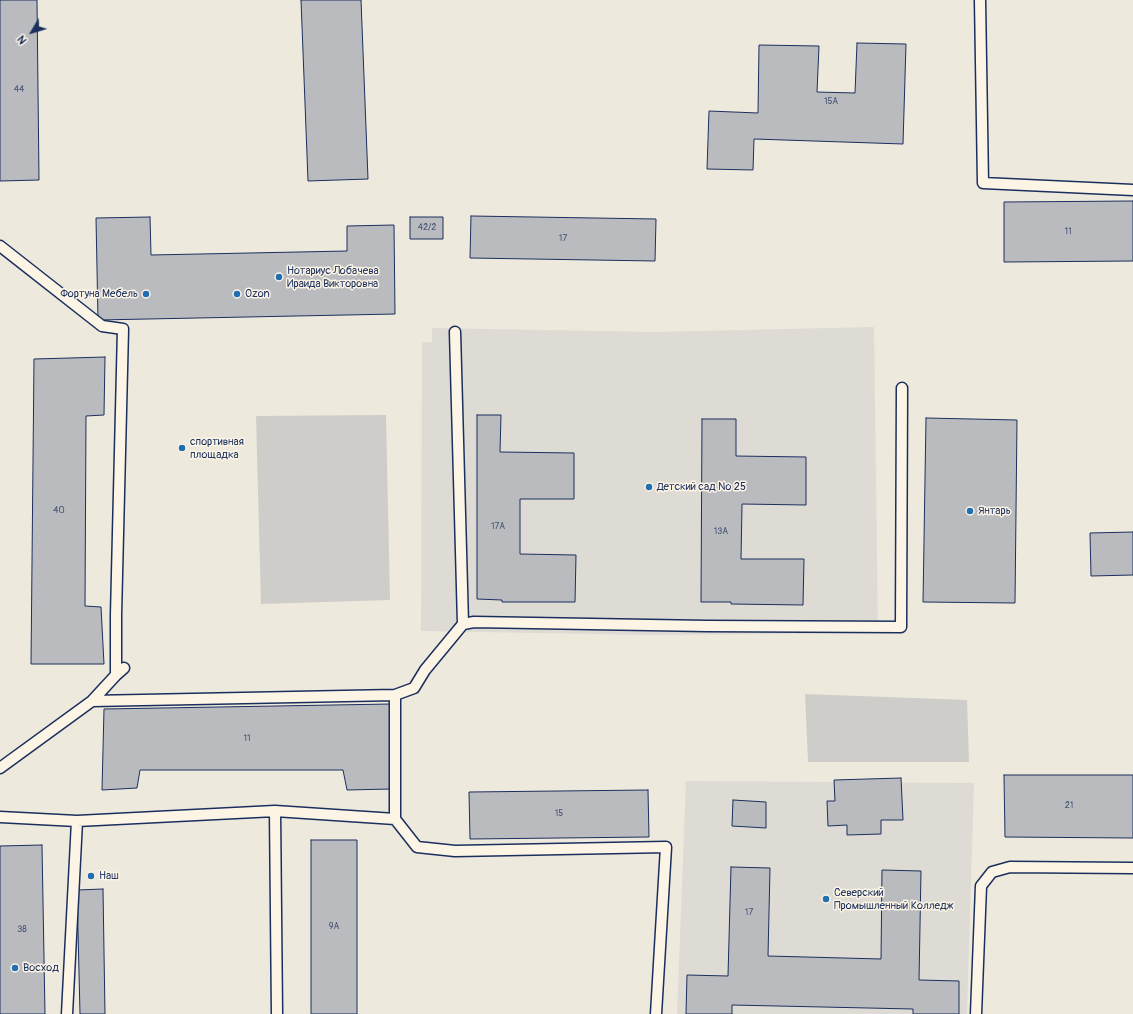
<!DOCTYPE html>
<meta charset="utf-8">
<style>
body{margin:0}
#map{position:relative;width:1133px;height:1014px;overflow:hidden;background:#eee9dd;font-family:Pangolin,sans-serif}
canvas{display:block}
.north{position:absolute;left:12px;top:12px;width:40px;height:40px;-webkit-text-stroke:3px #fcf5e5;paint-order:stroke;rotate:232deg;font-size:11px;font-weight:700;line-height:16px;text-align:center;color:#1b2f5e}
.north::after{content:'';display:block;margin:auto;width:14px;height:18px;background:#1b2f5e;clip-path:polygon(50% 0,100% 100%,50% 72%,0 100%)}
</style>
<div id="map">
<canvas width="1133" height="1014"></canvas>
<div class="north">N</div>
</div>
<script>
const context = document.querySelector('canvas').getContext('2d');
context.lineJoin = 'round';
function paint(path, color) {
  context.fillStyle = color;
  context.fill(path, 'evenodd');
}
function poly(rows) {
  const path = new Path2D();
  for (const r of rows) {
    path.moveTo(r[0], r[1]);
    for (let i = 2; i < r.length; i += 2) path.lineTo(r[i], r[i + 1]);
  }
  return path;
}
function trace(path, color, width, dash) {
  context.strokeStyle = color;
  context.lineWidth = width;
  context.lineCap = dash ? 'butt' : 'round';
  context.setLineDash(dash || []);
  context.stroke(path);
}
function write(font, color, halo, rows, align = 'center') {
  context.font = font + ' Pangolin,sans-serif';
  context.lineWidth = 3;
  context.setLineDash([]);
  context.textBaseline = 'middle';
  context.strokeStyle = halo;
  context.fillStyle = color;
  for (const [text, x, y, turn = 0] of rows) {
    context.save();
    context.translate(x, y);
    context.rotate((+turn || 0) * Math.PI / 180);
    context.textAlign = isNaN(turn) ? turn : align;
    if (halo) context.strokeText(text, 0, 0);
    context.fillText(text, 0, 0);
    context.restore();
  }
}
const built = poly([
 [874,327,878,633,650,635,421,631,422,343,432,342,432,328,655,332],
 [686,781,974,783,967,1014,677,1014]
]);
const green = poly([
 [386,415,390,600,261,604,256,416],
 [805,694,967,700,969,762,808,762]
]);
const building = poly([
 [0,0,37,0,39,180,0,181,0,0],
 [301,0,361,0,368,179,308,181,301,0],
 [857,43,906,44,903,144,754,139,753,170,707,169,709,111,758,113,759,45,819,46,817,92,855,93,857,43],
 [1133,201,1133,261,1004,262,1004,202,1133,201],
 [471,216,656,219,655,261,470,258,471,216],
 [150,217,151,255,347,251,347,226,394,225,395,314,98,320,96,218,150,217],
 [410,217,443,217,443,239,410,239,410,217],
 [105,357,104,415,86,416,85,606,101,607,104,664,31,664,34,359,105,357],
 [477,415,501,415,500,452,574,453,574,499,520,499,520,554,576,555,575,602,502,602,502,600,477,599,477,415],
 [926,418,1017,420,1015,603,923,602,926,418],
 [702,419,736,419,736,456,806,457,806,505,742,504,741,559,804,559,803,605,731,604,731,602,701,602,702,419],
 [1133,532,1133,575,1091,576,1090,533,1133,532],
 [391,704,391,789,347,790,343,770,140,770,137,788,102,790,104,709,391,704],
 [1004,775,1133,775,1133,838,1005,837,1004,775],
 [901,778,903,820,881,820,881,834,847,835,847,825,828,826,827,801,835,801,834,780,901,778],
 [648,790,649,837,470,839,469,792,648,790],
 [733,800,766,802,766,828,732,826,733,800],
 [311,840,357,840,357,1014,311,1014,311,840],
 [42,845,45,1014,0,1014,0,846,42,845],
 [731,867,770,868,768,956,881,959,882,870,921,871,919,980,959,981,959,1014,913,1014,913,1009,732,1005,732,1014,686,1014,687,975,728,976,731,867],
 [103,889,105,1014,80,1014,77,890,103,889]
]);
const service = poly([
 [980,0,983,183,1133,190],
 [0,246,102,326,123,329,116,615,116,675],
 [455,332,463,624],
 [395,695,414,688,425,670,463,624,474,622,707,626,901,627,902,388],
 [92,701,116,675,124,668],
 [0,768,92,701,395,695,395,819,417,847,455,851,666,847,656,1014],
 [275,811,395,819],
 [0,817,77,821,275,811,277,1014],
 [67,1014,77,821],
 [976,1014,981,886,992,872,1010,867,1133,868]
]);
const markers = [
 [279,277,4,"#1f6fb2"],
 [146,294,4,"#1f6fb2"],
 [237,294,4,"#1f6fb2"],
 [182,448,4,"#1f6fb2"],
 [649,487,4,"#1f6fb2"],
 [970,511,4,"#1f6fb2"],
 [91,876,4,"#1f6fb2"],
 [826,899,4,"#1f6fb2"],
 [15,968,4,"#1f6fb2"]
];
const numberNames = [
 ["44",19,90],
 ["15А",831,102],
 ["42/2",427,228],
 ["11",1068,232],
 ["17",563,239],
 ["40",59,511],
 ["17А",498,527],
 ["13А",721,532],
 ["11",247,739],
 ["21",1069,806],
 ["15",559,814],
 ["17",749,913],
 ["9А",334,927],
 ["38",22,930]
];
const poiNames = [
 ["Нотариус Лобачева",287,271],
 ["Ираида Викторовна",287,284],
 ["Фортуна Мебель",138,294,"right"],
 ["Ozon",245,294],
 ["спортивная",190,442],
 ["площадка",190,455],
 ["Детский сад № 25",657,487],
 ["Янтарь",978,511],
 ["Наш",99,876],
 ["Северский",834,893],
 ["Промышленный Колледж",834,906],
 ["Восход",23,968]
];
paint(built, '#dedbd4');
paint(green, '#cfcdca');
paint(building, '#babbbe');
trace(building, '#1b2f5e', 1);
trace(service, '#1b2f5e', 13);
trace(service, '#fcf5e5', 10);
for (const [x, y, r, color] of markers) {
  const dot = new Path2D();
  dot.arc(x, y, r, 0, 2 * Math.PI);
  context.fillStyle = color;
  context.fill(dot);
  trace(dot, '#fcf5e5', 1.5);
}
write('9px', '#435276', null, numberNames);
write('11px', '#1b2f5e', '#fcf5e5', poiNames, 'left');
</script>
